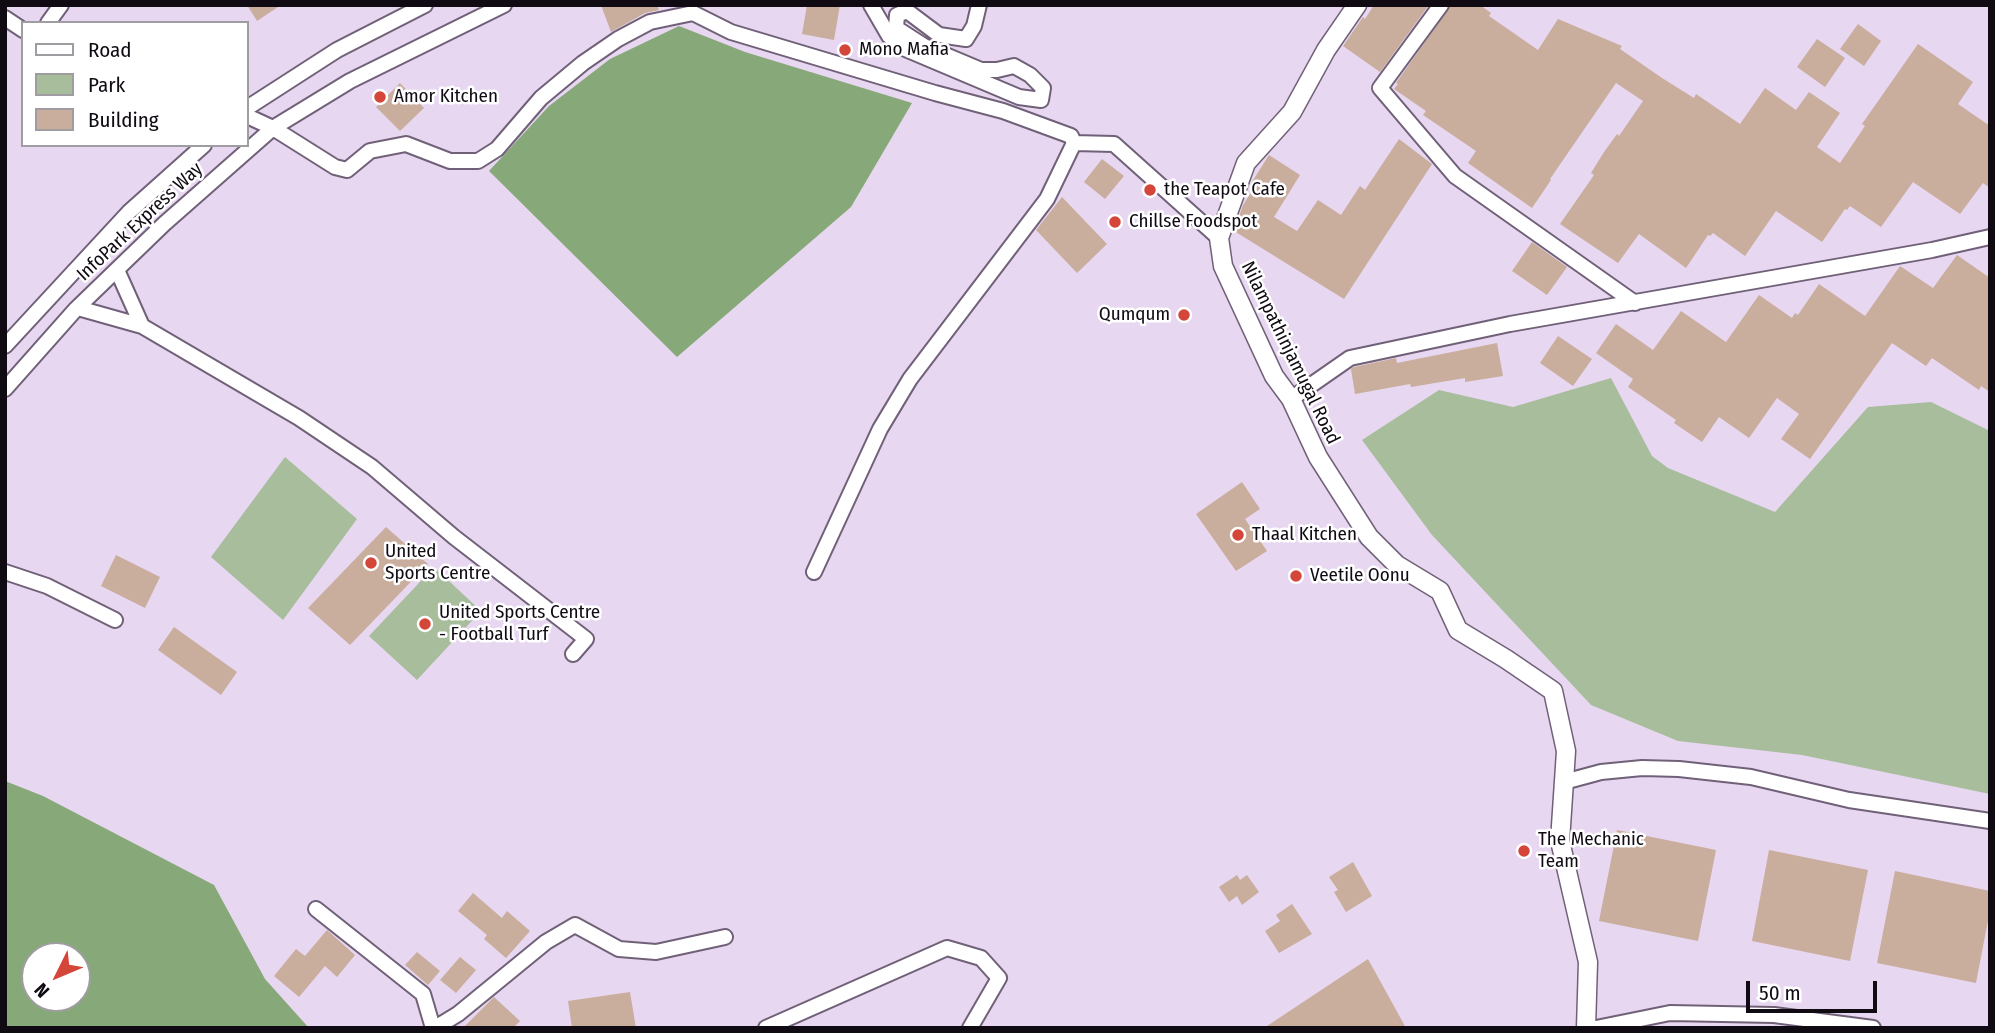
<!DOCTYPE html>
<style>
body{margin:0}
#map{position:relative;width:1995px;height:1033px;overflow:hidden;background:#e8d7f1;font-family:"Fira Sans Condensed",sans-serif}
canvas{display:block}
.frame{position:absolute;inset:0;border:7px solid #100a13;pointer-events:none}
.legend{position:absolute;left:21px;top:21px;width:228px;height:126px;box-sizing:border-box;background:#fff;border:2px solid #9f9da1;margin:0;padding:9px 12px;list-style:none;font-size:21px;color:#100a13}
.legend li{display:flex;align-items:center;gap:14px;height:35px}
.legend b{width:35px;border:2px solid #9f9da1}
.north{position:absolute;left:21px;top:942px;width:70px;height:70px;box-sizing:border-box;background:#fff;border:2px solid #9f9da1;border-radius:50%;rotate:227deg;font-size:19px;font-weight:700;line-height:28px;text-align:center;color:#100a13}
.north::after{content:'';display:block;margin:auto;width:24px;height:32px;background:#d44639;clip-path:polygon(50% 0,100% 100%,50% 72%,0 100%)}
.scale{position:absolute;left:1746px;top:981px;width:131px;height:32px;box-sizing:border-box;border:4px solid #100a13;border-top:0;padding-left:9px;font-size:21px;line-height:24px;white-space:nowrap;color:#100a13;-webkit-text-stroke:5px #fff;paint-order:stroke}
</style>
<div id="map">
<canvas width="1995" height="1033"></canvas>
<div class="frame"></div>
<ul class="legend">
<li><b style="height:9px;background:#fff"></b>Road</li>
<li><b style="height:19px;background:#a7bd9c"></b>Park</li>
<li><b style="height:19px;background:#c9ad9d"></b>Building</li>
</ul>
<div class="north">N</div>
<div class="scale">50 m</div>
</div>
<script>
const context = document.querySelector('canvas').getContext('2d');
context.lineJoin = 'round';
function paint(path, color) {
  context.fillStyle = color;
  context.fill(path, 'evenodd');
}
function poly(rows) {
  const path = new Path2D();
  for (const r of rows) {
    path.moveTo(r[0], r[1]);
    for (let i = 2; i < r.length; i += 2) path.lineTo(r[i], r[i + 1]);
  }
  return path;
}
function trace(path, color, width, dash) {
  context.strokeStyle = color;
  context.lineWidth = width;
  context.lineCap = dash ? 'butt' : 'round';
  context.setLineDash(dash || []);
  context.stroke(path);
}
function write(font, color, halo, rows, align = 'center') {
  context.font = font + ' "Fira Sans Condensed",sans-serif';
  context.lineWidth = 5;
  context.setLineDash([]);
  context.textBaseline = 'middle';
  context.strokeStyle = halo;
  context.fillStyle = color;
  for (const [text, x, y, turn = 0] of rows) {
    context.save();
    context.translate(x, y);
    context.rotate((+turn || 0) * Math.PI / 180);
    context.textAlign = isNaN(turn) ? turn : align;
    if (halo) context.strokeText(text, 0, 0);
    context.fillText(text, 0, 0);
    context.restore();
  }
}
const green = poly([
 [1611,378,1652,456,1668,468,1775,512,1868,407,1931,402,1990,431,1990,794,1802,755,1678,741,1591,705,1432,535,1362,440,1439,390,1513,407],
 [285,457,357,519,283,620,211,557],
 [434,567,481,611,417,680,369,636]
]);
const forest = poly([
 [679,26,745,52,912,103,851,207,677,357,489,171,549,106,610,59],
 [5,781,43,796,214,885,265,979,309,1028,5,1028],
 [35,956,77,956,77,998,35,998]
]);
const building = poly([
 [247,5,281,5,257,21],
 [601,5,657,5,659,10,645,13,611,32],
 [807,5,840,5,834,40,802,34],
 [1374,5,1429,5,1380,72,1343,46,1363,17,1365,19],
 [1451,5,1480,5,1491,13,1489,16,1538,50,1558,19,1622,46,1620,49,1662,78,1694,98,1696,94,1740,124,1765,88,1796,110,1809,92,1840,113,1817,147,1840,163,1865,126,1862,124,1918,44,1973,82,1958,104,1990,126,1990,188,1983,183,1960,214,1913,182,1881,227,1850,206,1847,210,1845,209,1822,242,1776,211,1745,256,1713,233,1710,236,1708,235,1686,268,1639,234,1618,263,1560,224,1594,175,1591,173,1604,152,1617,134,1619,136,1643,101,1616,83,1550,179,1551,180,1532,208,1468,163,1476,151,1423,115,1426,111,1394,89,1398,84,1396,83],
 [1858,24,1881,41,1864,66,1840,49],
 [1817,39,1845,58,1825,87,1797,67],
 [400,83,424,108,400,131,376,107],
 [1399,139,1432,164,1344,299,1234,231,1243,205,1254,188,1250,185,1269,155,1300,175,1274,217,1297,231,1318,200,1341,215,1360,186,1365,190],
 [1102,159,1124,176,1105,199,1084,182],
 [1062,197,1107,244,1077,273,1036,230],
 [1532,242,1567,267,1547,295,1512,271],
 [1957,255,1990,278,1990,392,1981,386,1979,390,1932,358,1926,366,1892,343,1810,459,1781,439,1799,414,1777,398,1749,438,1719,417,1702,442,1674,423,1676,420,1628,387,1633,379,1596,353,1616,324,1653,350,1681,311,1726,342,1759,295,1792,318,1795,313,1798,315,1819,284,1865,316,1900,266,1933,288],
 [1558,336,1592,359,1573,386,1540,363],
 [1497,343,1503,376,1465,382,1465,378,1411,387,1410,384,1355,394,1351,369,1354,367,1396,358,1397,363],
 [1242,482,1260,509,1245,519,1267,551,1236,571,1196,514],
 [386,527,428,564,350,645,308,608],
 [116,555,160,577,145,608,101,586],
 [174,627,237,672,221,695,158,650],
 [1617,830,1716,850,1698,941,1599,921],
 [1769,850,1868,870,1850,961,1752,941],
 [1353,862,1372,896,1346,912,1334,892,1338,890,1329,877],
 [1895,871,1990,891,1990,910,1976,983,1877,963],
 [1237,875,1240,880,1247,875,1259,892,1242,905,1237,896,1229,902,1219,887],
 [473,893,502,918,507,911,530,931,506,958,484,939,487,935,458,911],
 [1292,904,1312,934,1279,953,1265,931,1280,921,1276,915],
 [327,930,355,955,337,977,325,966,299,997,274,976,296,949,305,956],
 [417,952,440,971,428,985,405,965],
 [460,957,476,970,456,993,440,980],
 [1368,959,1406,1028,1264,1028],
 [630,992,636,1028,572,1028,568,1001],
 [494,997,520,1021,513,1028,463,1028]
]);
const minor = poly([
 [871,5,889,36,903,48,1019,97,1041,100,1043,88,1030,75,1014,66,997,70,981,70,924,46,896,28,897,15,907,11,939,35,966,39,974,26,979,5],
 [1441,5,1380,88,1455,176,1635,303],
 [5,18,23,30],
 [48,23,61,5],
 [247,108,337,50,425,5],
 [247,116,273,128,335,167,347,170,370,151,406,144,450,161,478,161,497,149,541,98,583,63,618,39,650,22,693,13,731,32,935,93,1003,111,1071,136,1074,143,1047,199,910,379,880,429,814,572],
 [1074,143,1114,144,1219,238],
 [78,308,142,326,117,270],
 [142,326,299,418,372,467,454,537,586,639,573,654],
 [5,346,129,212,204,145],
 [5,389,76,309,164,224,273,128,350,81,504,5],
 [1291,399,1350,358,1510,324,1932,250,1990,237],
 [5,572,47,586,115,620],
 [1564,782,1601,772,1642,768,1679,769,1751,777,1849,800,1990,821],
 [316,909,423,994,433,1028],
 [435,1028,458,1014,546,942,575,925,619,949,656,952,725,937],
 [766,1028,947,948,981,958,999,978,970,1028],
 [1596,1028,1670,1013,1774,1015,1873,1028]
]);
const tertiary = poly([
 [1357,5,1326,50,1292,112,1246,163,1219,238,1223,266,1274,376,1291,399,1318,457,1369,537,1397,565,1440,591,1458,630,1506,659,1553,691,1566,751,1560,841,1588,962,1586,1028]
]);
const markers = [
 [845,50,7,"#d44639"],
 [380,97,7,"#d44639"],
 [1150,190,7,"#d44639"],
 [1115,222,7,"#d44639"],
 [1184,315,7,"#d44639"],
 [1238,535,7,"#d44639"],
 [371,563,7,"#d44639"],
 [1296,576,7,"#d44639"],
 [425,624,7,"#d44639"],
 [1524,851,7,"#d44639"]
];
const poiNames = [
 ["Mono Mafia",859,50],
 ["Amor Kitchen",394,97],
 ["the Teapot Cafe",1164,190],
 ["Chillse Foodspot",1129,222],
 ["Qumqum",1170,315,"right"],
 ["Thaal Kitchen",1252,535],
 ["United",385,552],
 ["Sports Centre",385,574],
 ["Veetile Oonu",1310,576],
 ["United Sports Centre",439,613],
 ["- Football Turf",439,635],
 ["The Mechanic",1538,840],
 ["Team",1538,862]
];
const streetNames = [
 ["InfoPark Express Way",140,222,-43],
 ["Nilampathinjamugal Road",1290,353,64]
];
paint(green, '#a7bd9c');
paint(forest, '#87a878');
paint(building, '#c9ad9d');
trace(minor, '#706178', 18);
trace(tertiary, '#706178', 21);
trace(minor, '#fff', 14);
trace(tertiary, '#fff', 18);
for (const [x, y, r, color] of markers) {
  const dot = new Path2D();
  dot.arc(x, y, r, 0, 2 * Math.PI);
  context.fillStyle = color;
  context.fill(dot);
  trace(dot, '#fff', 2.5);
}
write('19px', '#100a13', '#fff', poiNames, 'left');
write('19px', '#100a13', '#fff', streetNames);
</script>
